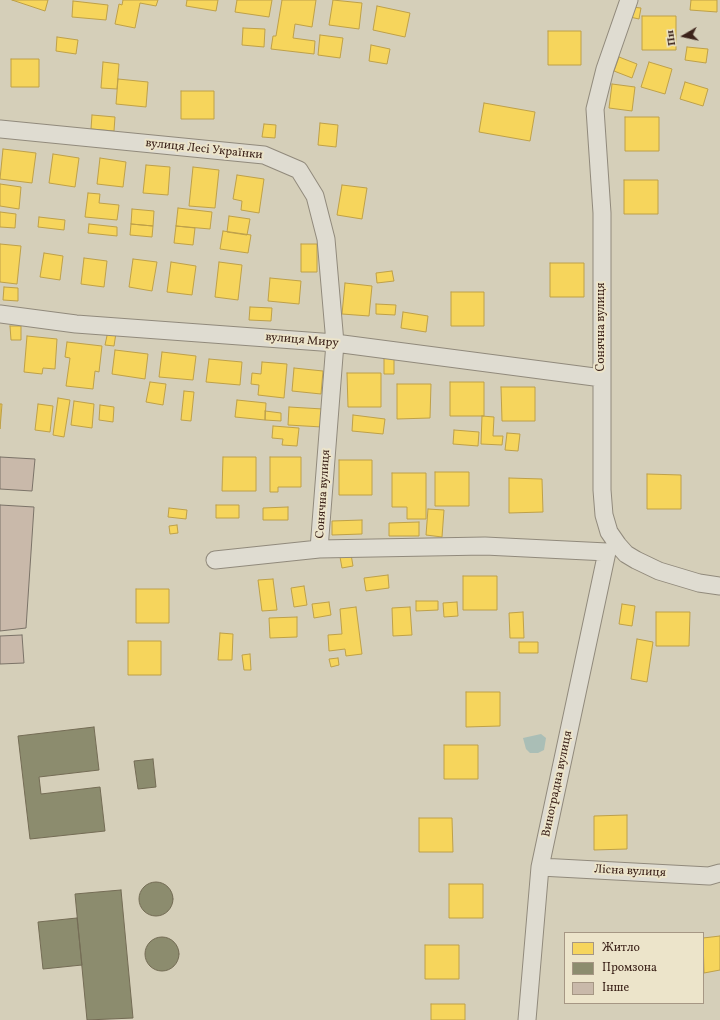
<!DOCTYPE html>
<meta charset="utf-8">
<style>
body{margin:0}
#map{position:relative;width:720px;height:1020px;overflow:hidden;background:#d5cfb9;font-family:Vollkorn,serif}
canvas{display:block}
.legend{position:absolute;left:564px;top:932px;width:140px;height:72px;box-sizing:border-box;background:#ece4ca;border:1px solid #a69784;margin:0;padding:5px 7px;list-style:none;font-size:12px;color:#3c231a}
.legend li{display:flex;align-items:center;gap:8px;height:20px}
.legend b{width:20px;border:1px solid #a69784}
.north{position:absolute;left:664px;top:16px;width:40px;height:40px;-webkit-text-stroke:3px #ece4ca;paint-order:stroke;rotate:261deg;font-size:11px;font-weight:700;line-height:16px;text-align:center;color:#3c231a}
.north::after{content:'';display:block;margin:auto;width:14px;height:18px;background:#3c231a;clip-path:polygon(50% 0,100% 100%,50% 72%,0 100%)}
</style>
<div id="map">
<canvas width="720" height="1020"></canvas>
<ul class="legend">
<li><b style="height:11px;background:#f6d55c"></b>Житло</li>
<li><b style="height:11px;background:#8c8c6e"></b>Промзона</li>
<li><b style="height:11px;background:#c9b9aa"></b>Інше</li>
</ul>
<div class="north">Пн</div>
</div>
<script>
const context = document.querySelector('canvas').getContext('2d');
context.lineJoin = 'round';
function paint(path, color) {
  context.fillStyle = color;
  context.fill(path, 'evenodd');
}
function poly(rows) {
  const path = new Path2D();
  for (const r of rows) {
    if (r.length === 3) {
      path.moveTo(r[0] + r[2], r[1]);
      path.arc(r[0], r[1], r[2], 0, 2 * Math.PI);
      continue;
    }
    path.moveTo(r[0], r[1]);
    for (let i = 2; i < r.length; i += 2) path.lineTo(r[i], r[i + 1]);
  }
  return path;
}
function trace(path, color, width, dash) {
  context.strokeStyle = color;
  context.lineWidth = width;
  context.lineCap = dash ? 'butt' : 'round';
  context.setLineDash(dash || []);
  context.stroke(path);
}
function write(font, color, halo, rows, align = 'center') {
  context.font = font + ' Vollkorn,serif';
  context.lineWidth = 4;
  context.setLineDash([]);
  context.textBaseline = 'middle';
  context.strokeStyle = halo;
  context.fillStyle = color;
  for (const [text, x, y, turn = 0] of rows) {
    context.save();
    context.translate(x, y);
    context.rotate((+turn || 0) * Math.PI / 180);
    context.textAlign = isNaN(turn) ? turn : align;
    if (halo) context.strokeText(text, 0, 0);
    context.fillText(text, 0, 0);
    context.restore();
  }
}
const water = poly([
 [541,734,546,738,544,750,538,753,530,753,526,749,523,738]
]);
const homes = poly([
 [12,0,48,0,45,11,12,0],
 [123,0,158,0,156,6,140,3,135,28,115,24,119,4,122,5,123,0],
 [187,0,218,0,216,11,186,6,187,0],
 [237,0,272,0,269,17,235,12,237,0],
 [282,0,316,0,312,27,295,24,293,38,315,41,314,54,271,49,273,36,276,36,282,0],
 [333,0,362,3,359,29,329,25,333,0],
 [691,0,717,0,717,12,690,10,691,0],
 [73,1,108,5,106,20,72,17,73,1],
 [377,6,410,13,405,37,373,30,377,6],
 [632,7,641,8,639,19,630,17,632,7],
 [642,16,676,16,676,50,642,50,642,16],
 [243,28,265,29,264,47,242,45,243,28],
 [548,31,581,31,581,65,548,65,548,31],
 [320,35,343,38,340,58,318,55,320,35],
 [57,37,78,40,76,54,56,51,57,37],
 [371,45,390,49,387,64,369,61,371,45],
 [687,47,708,49,706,63,685,60,687,47],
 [619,57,637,64,632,78,614,71,619,57],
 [11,59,39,59,39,87,11,87,11,59],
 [103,62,119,64,117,89,101,88,103,62],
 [649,62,672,69,665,94,641,87,649,62],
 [118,79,148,82,146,107,116,104,118,79],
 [685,82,708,89,703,106,680,99,685,82],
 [612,84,635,87,632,111,609,108,612,84],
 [181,91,214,91,214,119,181,119,181,91],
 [484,103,535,112,530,141,479,132,484,103],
 [92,115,115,117,114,131,91,129,92,115],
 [625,117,659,117,659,151,625,151,625,117],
 [320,123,338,125,336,147,318,145,320,123],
 [264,124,276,125,275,138,262,137,264,124],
 [3,149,36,153,32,183,0,179,3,149],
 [53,154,79,158,75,187,49,183,53,154],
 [100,158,126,162,123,187,97,184,100,158],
 [146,165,170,167,168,195,143,193,146,165],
 [193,167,219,170,215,208,189,206,193,167],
 [237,175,264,179,259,213,241,210,242,201,233,199,237,175],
 [624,180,658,180,658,214,624,214,624,180],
 [0,184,21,187,19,209,0,206,0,184],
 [342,185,367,188,362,219,337,215,342,185],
 [88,193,100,194,99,203,119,205,117,220,85,217,88,193],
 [178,208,212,212,210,229,176,226,178,208],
 [132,209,154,211,153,226,131,224,132,209],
 [0,212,16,214,15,228,0,227,0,212],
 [229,216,250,219,247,235,227,232,229,216],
 [39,217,65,220,64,230,38,227,39,217],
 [89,224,117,227,117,236,88,233,89,224],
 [131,224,153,226,152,237,130,235,131,224],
 [176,226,195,228,193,245,174,243,176,226],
 [223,231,251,235,248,253,220,249,223,231],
 [0,244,21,246,17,284,0,282,0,244],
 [301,244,317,244,317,272,301,272,301,244],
 [44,253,63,256,60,280,40,277,44,253],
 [84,258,107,261,104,287,81,284,84,258],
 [133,259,157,262,152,291,129,287,133,259],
 [171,262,196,266,192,295,167,292,171,262],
 [219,262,242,265,238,300,215,297,219,262],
 [550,263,584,263,584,297,550,297,550,263],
 [392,271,394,281,377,283,376,273,392,271],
 [270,278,301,281,299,304,268,301,270,278],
 [345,283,372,286,369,316,342,314,345,283],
 [4,287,18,288,18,301,3,300,4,287],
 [451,292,484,292,484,326,451,326,451,292],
 [376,304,396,305,395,315,376,314,376,304],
 [250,307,272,308,271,321,249,320,250,307],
 [403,312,428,316,426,332,401,328,403,312],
 [10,326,21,326,21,340,11,340,10,326],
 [108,331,116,333,114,346,105,345,108,331],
 [27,336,57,339,55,369,43,368,42,374,24,372,27,336],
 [67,342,102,346,99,372,95,371,93,389,66,386,70,358,65,357,67,342],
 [115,350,148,354,145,379,112,374,115,350],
 [162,352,196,356,193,380,159,377,162,352],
 [384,357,394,357,394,374,384,374,384,357],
 [209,359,242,362,240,385,206,382,209,359],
 [262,362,287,364,284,398,258,395,259,385,251,384,252,373,261,374,262,362],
 [294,368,323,371,321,394,292,391,294,368],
 [347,373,381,373,381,407,348,407,347,373],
 [150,382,166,384,163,405,146,402,150,382],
 [450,382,484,382,484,416,450,416,450,382],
 [397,384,431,384,430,418,397,419,397,384],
 [501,387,535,387,535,421,502,421,501,387],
 [184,391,194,392,191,421,181,420,184,391],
 [58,398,70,400,64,437,53,435,58,398],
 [237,400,266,403,265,420,235,417,237,400],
 [74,401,94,404,92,428,71,425,74,401],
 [0,404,2,404,0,429,0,404],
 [38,404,53,406,50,432,35,430,38,404],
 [100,405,114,407,113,422,99,420,100,405],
 [289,407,323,409,322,427,288,425,289,407],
 [265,411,281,413,281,421,265,420,265,411],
 [353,415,385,419,383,434,352,431,353,415],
 [482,416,494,417,493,436,503,436,502,445,481,444,482,416],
 [273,426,299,428,297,446,282,445,283,439,272,438,273,426],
 [454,430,479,432,478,446,453,444,454,430],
 [507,433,520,434,518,451,505,450,507,433],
 [223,457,256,457,256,491,222,491,223,457],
 [270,457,301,457,301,487,278,487,278,492,270,492,270,457],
 [339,460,372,460,372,495,339,495,339,460],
 [435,472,469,472,469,506,435,506,435,472],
 [392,473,426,473,426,519,407,519,407,507,392,507,392,473],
 [647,474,681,475,681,509,647,509,647,474],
 [509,478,542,479,543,512,509,513,509,478],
 [216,505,239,505,239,518,216,518,216,505],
 [288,507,288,520,263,520,263,508,288,507],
 [169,508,187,510,186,519,168,517,169,508],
 [428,509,444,510,442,537,426,535,428,509],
 [362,520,362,534,332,535,332,521,362,520],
 [419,522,419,536,389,536,389,523,419,522],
 [177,525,178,533,170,534,169,526,177,525],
 [351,554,353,566,342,568,340,557,351,554],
 [388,575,389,588,366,591,364,578,388,575],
 [463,576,497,576,497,610,463,610,463,576],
 [273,579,277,610,262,611,258,580,273,579],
 [304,586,307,605,294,607,291,588,304,586],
 [136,589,169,589,169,623,136,623,136,589],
 [416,601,438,601,438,610,416,611,416,601],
 [329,602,331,615,314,618,312,604,329,602],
 [457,602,458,616,444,617,443,603,457,602],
 [622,604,635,606,632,626,619,624,622,604],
 [356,607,362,654,346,656,345,649,329,651,328,635,342,634,340,609,356,607],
 [410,607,412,635,393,636,392,608,410,607],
 [523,612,524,638,510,638,509,613,523,612],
 [656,612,690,612,689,646,656,646,656,612],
 [297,617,297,637,270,638,269,618,297,617],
 [220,633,233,634,232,660,218,660,220,633],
 [637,639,653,642,647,682,631,679,637,639],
 [128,641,161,641,161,675,128,675,128,641],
 [519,642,538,642,538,653,519,653,519,642],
 [250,654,251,670,244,670,242,655,250,654],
 [338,658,339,665,331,667,329,659,338,658],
 [466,692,500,692,500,726,466,727,466,692],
 [444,745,478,745,478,779,444,779,444,745],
 [627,815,627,849,594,850,594,816,627,815],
 [419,818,452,818,453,852,419,852,419,818],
 [449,884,483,884,483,918,449,918,449,884],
 [720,936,720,970,704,973,703,938,720,936],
 [425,945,459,945,459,979,425,979,425,945],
 [431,1004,465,1004,465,1020,431,1020,431,1004]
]);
const industry = poly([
 [94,727,99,770,39,777,41,794,100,787,105,831,30,839,18,736,94,727],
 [153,759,156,787,138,789,134,761,153,759],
 [156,899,17],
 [121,890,133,1018,87,1020,75,894,121,890],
 [77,918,82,965,43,969,38,922,77,918],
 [162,954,17]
]);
const building = poly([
 [0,457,35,459,32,491,0,489,0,457],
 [0,505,34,507,26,628,0,631,0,505],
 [22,635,24,663,0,664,0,636,22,635]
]);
const minor = poly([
 [629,0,605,69,595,109,602,213,602,490,604,515,609,532,618,545,626,554,636,560,659,571,699,583,720,586],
 [0,129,264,155,299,170,315,196,326,239,335,343,319,549],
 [0,314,76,324,335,343,602,378],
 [215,560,319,549,485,546,607,552],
 [540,867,709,876,720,873],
 [527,1020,540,867,607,552]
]);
const streetNames = [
 ["вулиця Лесі Українки",204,150,6],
 ["Сонячна вулиця",602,327,-90],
 ["вулиця Миру",302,341,5],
 ["Сонячна вулиця",324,494,-86],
 ["Виноградна вулиця",558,784,-78],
 ["Лісна вулиця",630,872,3]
];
paint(water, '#aabeb6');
paint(homes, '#f6d55c');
trace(homes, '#bea048', 1);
paint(industry, '#8c8c6e');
trace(industry, '#746c55', 1);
paint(building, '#c9b9aa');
trace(building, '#7b7368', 1);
trace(minor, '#918a7c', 19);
trace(minor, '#dfdcd1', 17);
write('12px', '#3c231a', '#ece4ca', streetNames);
</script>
